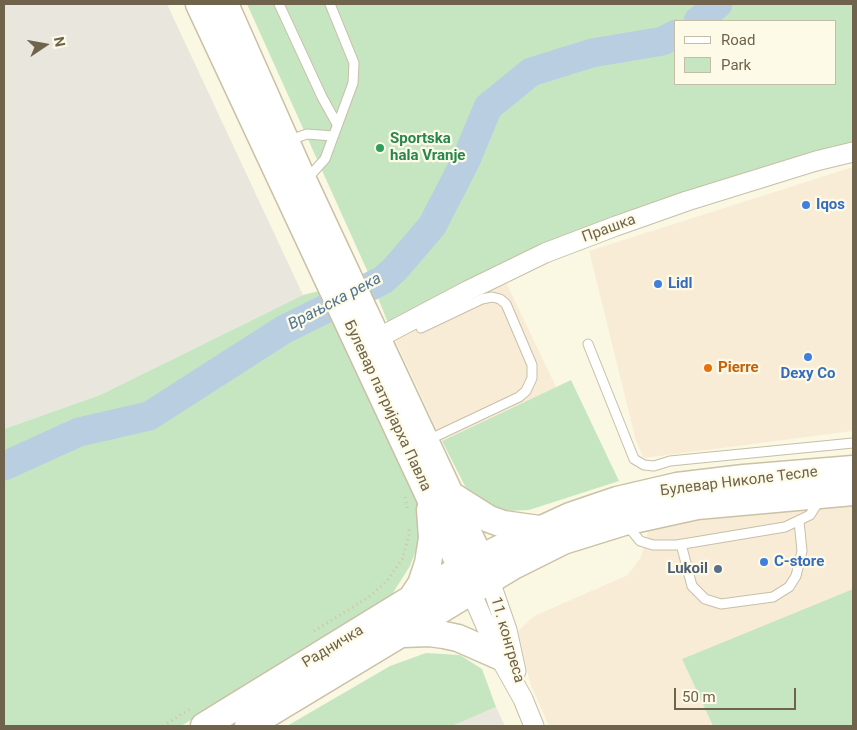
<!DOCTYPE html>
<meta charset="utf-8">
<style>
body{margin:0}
#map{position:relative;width:857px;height:730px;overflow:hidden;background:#faf8e2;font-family:Roboto,sans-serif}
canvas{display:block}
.frame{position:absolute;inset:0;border:5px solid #6f634b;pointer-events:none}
.legend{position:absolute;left:674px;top:20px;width:162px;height:65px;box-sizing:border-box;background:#fdfbe8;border:1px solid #c4bea9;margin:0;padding:6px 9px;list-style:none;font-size:15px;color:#6f634b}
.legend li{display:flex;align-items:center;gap:10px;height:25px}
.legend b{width:25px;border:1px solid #c4bea9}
.north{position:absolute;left:20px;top:20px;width:50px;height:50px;-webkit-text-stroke:4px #fdfbe8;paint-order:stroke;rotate:78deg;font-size:14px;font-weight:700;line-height:20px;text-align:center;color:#6f634b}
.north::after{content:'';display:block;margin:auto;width:18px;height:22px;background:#6f634b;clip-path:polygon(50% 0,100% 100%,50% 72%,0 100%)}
.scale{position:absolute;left:674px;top:688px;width:122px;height:22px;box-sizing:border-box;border:2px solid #6f634b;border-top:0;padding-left:6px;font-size:15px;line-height:18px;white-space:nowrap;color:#6f634b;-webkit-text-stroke:4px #fdfbe8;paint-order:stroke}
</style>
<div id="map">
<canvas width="857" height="730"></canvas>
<div class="frame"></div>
<ul class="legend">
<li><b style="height:6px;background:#fff"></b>Road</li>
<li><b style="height:14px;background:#c6e6c2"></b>Park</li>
</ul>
<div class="north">N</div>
<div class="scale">50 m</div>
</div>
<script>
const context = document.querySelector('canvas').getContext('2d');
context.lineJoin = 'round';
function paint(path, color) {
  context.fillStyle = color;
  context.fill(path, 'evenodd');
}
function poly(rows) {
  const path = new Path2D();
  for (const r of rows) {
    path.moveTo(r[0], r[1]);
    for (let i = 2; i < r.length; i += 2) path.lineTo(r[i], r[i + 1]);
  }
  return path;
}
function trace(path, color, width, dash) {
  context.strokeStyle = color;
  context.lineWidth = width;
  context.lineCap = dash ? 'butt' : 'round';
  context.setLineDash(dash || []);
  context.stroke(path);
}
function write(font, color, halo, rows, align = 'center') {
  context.font = font + ' Roboto,sans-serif';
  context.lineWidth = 4.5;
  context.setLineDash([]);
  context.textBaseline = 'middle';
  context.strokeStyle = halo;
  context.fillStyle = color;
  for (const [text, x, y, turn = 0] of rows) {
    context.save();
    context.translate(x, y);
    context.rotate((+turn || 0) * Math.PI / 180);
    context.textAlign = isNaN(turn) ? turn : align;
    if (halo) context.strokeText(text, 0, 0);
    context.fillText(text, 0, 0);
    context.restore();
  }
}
const commercial = poly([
 [853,167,853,431,644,458,636,441,589,251],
 [504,278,556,387,442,441,392,333],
 [853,502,853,589,682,659,713,726,549,726,530,683,518,631,534,616,628,575,641,557,648,531,680,522,741,513]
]);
const industrial = poly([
 [4,4,167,4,303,295,100,395,4,429],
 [496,707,505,726,452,726]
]);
const green = poly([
 [247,4,853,4,853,143,504,278,392,333,366,268],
 [676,21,836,21,836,84,676,84],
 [319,291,419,499,421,536,410,566,391,596,181,726,4,726,4,429,100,395,303,295],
 [571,380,619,481,529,510,506,511,486,503,466,488,442,441],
 [853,589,853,726,713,726,682,659],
 [426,653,460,655,482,669,496,707,452,726,287,726,390,666]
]);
const river = poly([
 [698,21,718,4],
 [4,466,79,432,149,416,283,330,383,280,395,269,432,226,466,160,488,107,531,72,592,53,663,41,676,34]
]);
const path = poly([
 [405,497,408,511],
 [314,631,369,597,387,581,402,559,409,536,409,527],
 [163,726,190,709]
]);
const lane = poly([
 [279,4,322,97,337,124],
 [287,141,307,134,333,136],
 [306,180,325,159,353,83,354,63,330,4],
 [421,328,482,299,492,297,500,299,506,304,532,365,532,378,526,391,519,397,426,441],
 [588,344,634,459,644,465,654,466,670,461,853,443],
 [627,525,640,541,653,545,677,545,785,527,810,515,820,499],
 [681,544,692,586,705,599,721,604,773,597,789,587,796,576,802,551,799,521]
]);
const street = poly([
 [378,338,467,291,545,253,616,226,687,201,816,161,853,152],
 [490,581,507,630,516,671],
 [471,592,499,656,523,699,534,726]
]);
const secondary = poly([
 [199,4,429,496,468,584],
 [225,4,304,182,487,573],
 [451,495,489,519,503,524,539,529],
 [411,599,421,584,428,563,432,538,430,509],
 [403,634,429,633,444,635,458,638,499,656],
 [204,726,461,568,507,545,570,516,617,500,677,486,744,478,853,469],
 [248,726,513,566,563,541,624,522,697,506,853,492]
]);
const markers = [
 [380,148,5,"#2e9e5b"],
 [806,205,5,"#3f7fe0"],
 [658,284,5,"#3f7fe0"],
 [808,357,5,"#3f7fe0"],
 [708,368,5,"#e8710a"],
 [764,562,5,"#3f7fe0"],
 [718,569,5,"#5c6f8a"]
];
const leisureNames = [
 ["Sportska",390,139],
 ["hala Vranje",390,156]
];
const shopNames = [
 ["Iqos",816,205],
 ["Lidl",668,284],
 ["Dexy Co",808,374,"center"],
 ["C-store",774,562]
];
const streetNames = [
 ["Прашка",609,229,-20],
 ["Булевар патријарха Павла",387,406,65],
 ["Булевар Николе Тесле",739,482,-7],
 ["11. конгреса",507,640,74],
 ["Радничка",333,647,-31]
];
const foodNames = [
 ["Pierre",718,368]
];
const serviceNames = [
 ["Lukoil",708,569]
];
const waterNames = [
 ["Врањска река",335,302,-28]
];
paint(commercial, '#f9ecd7');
paint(industrial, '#e9e7dd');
paint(green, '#c6e6c2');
trace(river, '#b9cfe1', 29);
trace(lane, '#c7bfa8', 11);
trace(street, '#c7bfa8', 21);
trace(secondary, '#cac1a6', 29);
trace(path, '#d1c2a0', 3, [1, 4]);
trace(lane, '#fff', 9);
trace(street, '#fff', 19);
trace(secondary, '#fff', 26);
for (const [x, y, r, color] of markers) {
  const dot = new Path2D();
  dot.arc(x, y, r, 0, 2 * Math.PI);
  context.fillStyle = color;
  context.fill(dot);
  trace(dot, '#fdfbe8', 2);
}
write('bold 15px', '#27864d', '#fdfbe8', leisureNames, 'left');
write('bold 15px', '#366cbe', '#fdfbe8', shopNames, 'left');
write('15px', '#6f634b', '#fdfbe8', streetNames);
write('bold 15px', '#c56008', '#fdfbe8', foodNames, 'left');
write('bold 15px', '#4e5e75', '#fdfbe8', serviceNames, 'right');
write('italic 16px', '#507495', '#fdfbe8', waterNames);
</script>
